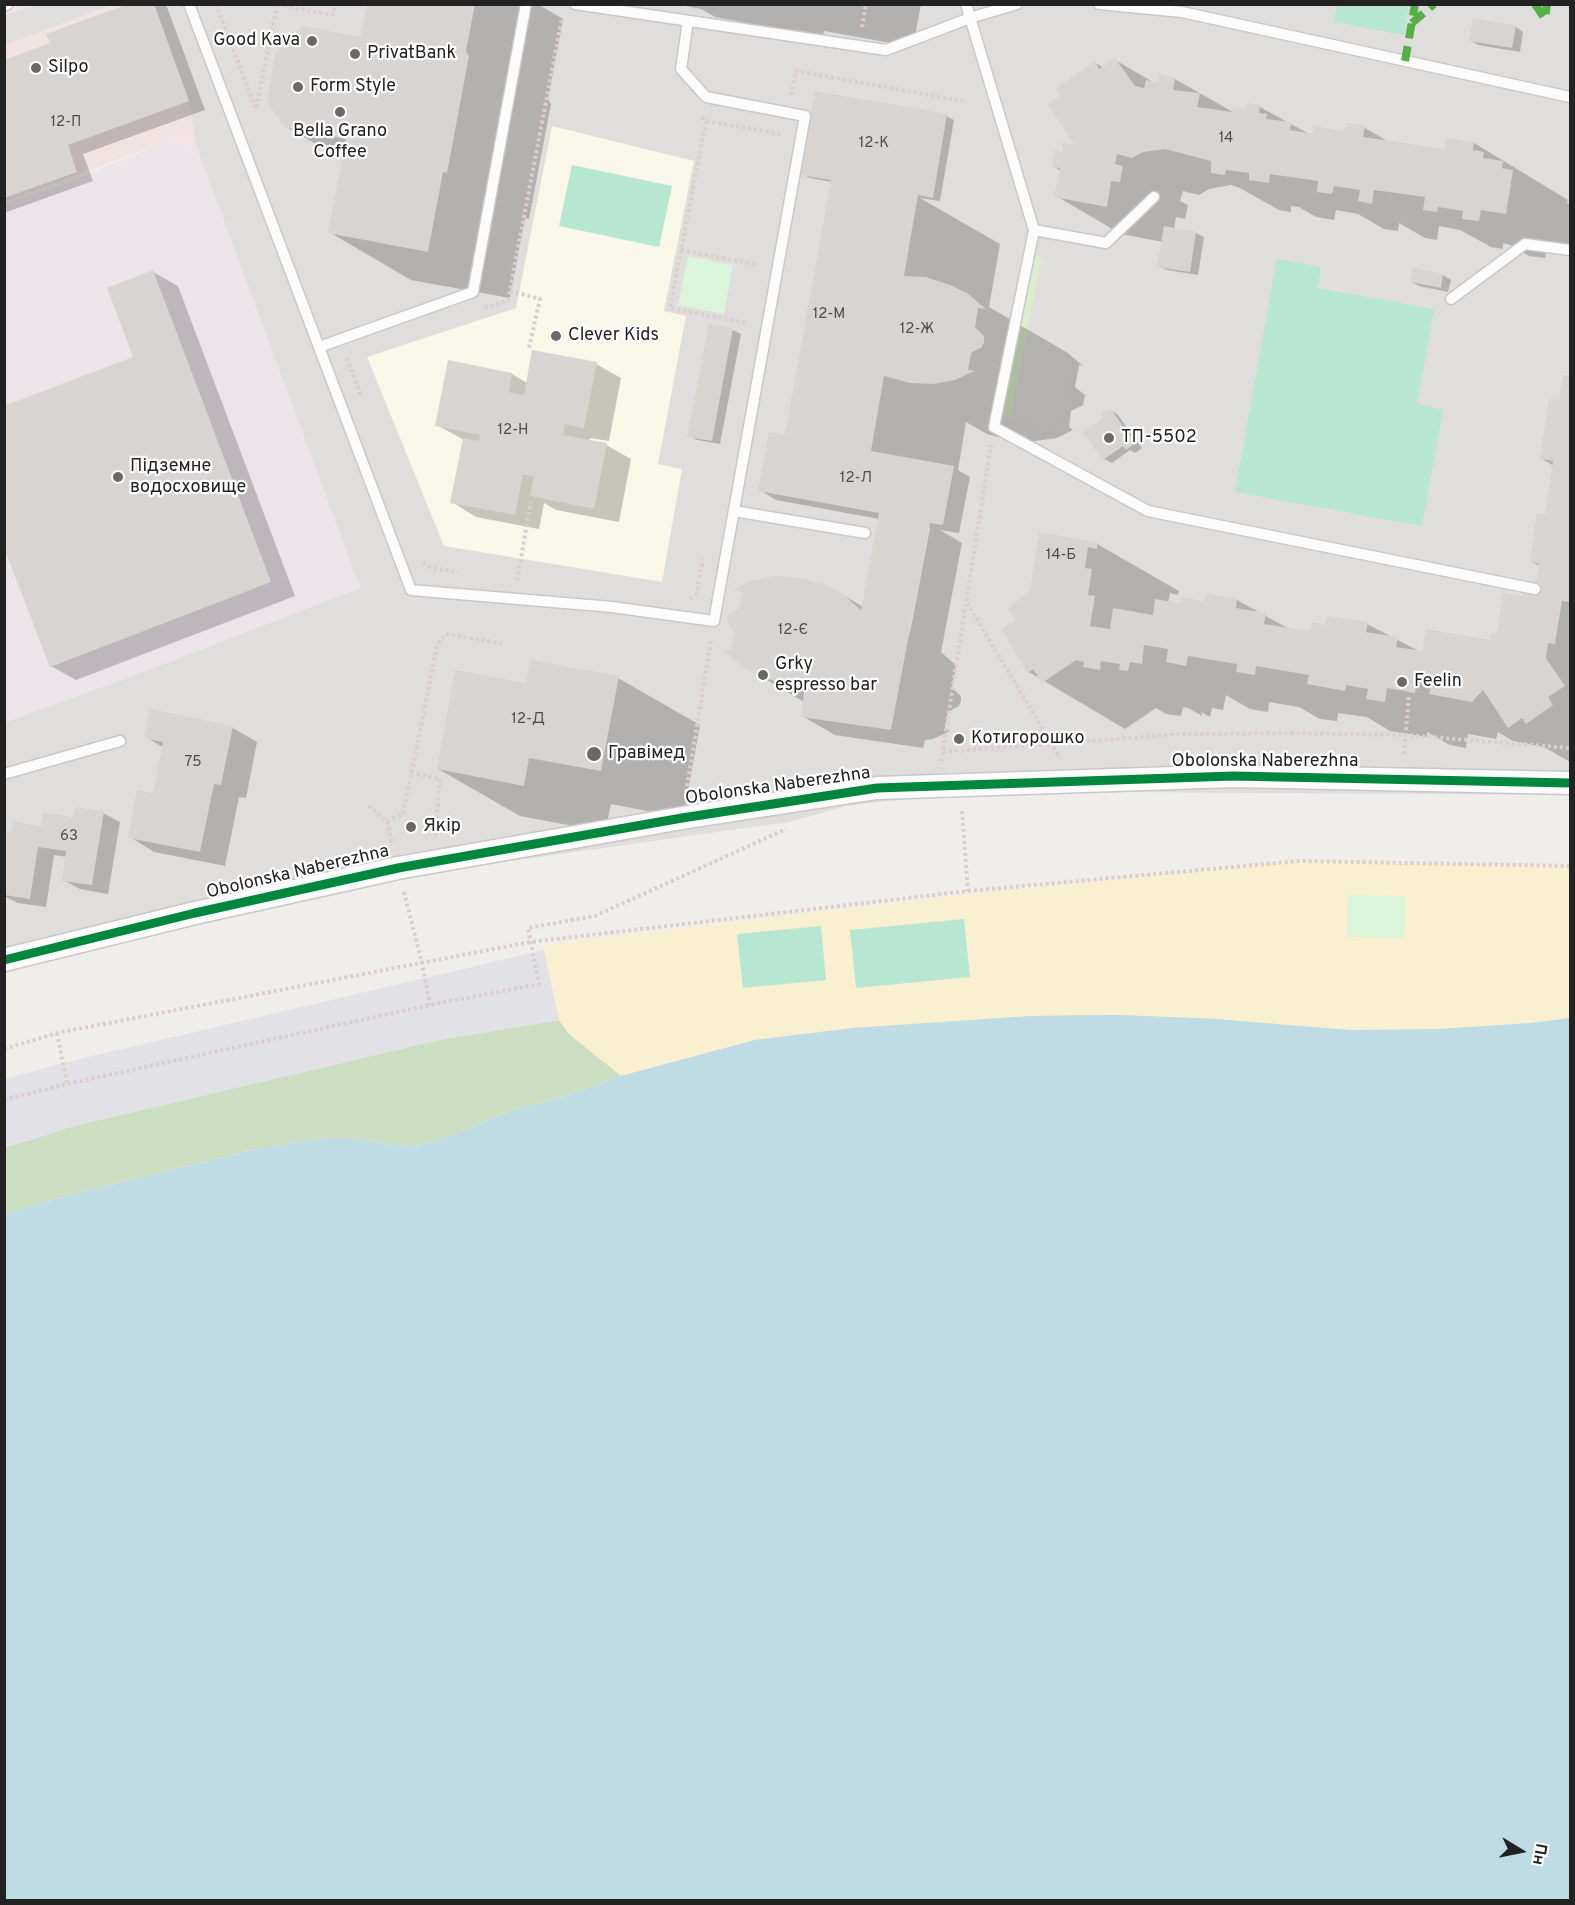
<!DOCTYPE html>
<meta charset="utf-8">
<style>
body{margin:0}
#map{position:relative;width:1575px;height:1905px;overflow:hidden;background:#f0eeeb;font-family:Overpass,sans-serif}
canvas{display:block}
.frame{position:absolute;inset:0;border:6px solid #222;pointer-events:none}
.north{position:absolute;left:1491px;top:1821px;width:60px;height:60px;-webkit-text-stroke:4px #fff;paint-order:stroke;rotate:100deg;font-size:16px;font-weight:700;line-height:24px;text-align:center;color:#222}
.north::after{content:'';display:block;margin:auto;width:21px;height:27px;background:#222;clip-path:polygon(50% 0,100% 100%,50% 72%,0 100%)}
</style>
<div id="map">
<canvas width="1575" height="1905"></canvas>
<div class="frame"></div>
<div class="north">Пн</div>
</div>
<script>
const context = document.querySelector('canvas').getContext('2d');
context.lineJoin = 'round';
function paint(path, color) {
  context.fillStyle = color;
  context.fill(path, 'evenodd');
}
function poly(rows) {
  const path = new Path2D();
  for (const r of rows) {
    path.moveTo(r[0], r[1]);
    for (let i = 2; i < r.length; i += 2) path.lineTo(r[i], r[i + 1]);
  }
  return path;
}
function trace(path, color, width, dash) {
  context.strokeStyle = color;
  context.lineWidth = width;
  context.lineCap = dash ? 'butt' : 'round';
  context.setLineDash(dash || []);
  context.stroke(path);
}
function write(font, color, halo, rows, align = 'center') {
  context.font = font + ' Overpass,sans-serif';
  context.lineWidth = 4.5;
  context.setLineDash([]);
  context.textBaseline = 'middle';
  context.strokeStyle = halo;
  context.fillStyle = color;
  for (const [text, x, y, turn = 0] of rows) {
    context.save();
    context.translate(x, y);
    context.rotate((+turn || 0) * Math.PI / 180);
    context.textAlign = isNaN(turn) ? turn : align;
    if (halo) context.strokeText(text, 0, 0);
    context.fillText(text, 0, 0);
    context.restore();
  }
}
const residential = poly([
 [154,5,1570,5,1570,795,966,791,953,794,846,806,789,822,411,875,191,922,5,970,5,722,122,680,360,588,196,146,189,101]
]);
const commercial = poly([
 [5,5,154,5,189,101,196,146,170,140,5,202]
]);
const industrial = poly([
 [170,140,196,146,360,588,122,680,5,722,4,204,64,184]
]);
const education = poly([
 [552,126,694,161,664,311,686,316,658,464,682,469,662,582,444,546,367,357,516,308]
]);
const grass = poly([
 [1032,256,1042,258,1010,418,1001,416]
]);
const forest = poly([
 [981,982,1570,1018,1280,1023,1117,1015,1031,1016,853,1028,755,1040,621,1076,556,1099,512,1110,451,1136,422,1144,398,1146,352,1138,324,1138,261,1148,94,1189,40,1203,5,1215,4,1148,74,1126,439,1040,559,1020,570,1035]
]);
const sand = poly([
 [1299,861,1570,866,1570,1018,1531,1023,1438,1029,1351,1030,1215,1019,1117,1015,1031,1016,853,1028,755,1040,621,1076,570,1035,559,1020,543,945,969,894]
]);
const park = poly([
 [688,256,733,265,724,314,678,305],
 [1348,895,1405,896,1404,938,1347,937]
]);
const pitch = poly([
 [1337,5,1409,5,1404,35,1334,22],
 [572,165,672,186,659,247,559,226],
 [1277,259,1321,267,1318,288,1434,309,1417,404,1443,410,1422,526,1235,492],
 [964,919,970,977,856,988,850,930],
 [821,926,826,980,743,988,737,934]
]);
const parking = poly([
 [33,5,33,4,111,5,5,45,5,15],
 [1042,258,1092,268,1060,428,1010,418],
 [380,655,423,661,394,811,293,821,272,703]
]);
const plaza = poly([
 [544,950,559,1020,439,1040,74,1126,5,1148,5,1079,63,1063]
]);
const water = poly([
 [1117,1015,1215,1019,1351,1030,1438,1029,1531,1023,1570,1018,1570,1900,5,1900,5,1215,40,1203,94,1189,261,1148,324,1138,352,1138,398,1146,422,1144,451,1136,512,1110,556,1099,621,1076,755,1040,853,1028,1031,1016]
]);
const shadow = poly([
 [132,4,163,4,167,7,205,110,83,154,93,181,4,213,4,62,52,44],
 [368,4,541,4,541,6,563,19,548,99,551,104,529,219,525,218,510,298,411,280,329,232,343,160,285,126,362,39],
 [675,4,921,4,913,47,824,31,823,37,715,17,701,9],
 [1516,27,1523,32,1520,52,1478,45,1470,40],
 [1115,60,1155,83,1175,79,1233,112,1248,111,1260,107,1311,135,1346,132,1365,128,1389,142,1446,150,1474,143,1568,200,1567,203,1570,205,1570,251,1547,247,1545,258,1529,256,1510,245,1503,243,1503,249,1491,247,1460,230,1439,226,1437,240,1425,238,1399,223,1398,231,1384,229,1358,214,1336,210,1334,220,1316,217,1299,207,1291,206,1291,212,1279,210,1240,188,1231,185,1209,189,1199,195,1183,191,1180,201,1188,205,1185,219,1176,217,1174,230,1196,233,1204,237,1198,275,1167,270,1159,266,1163,242,1121,234,1056,196,1061,171,1053,166,1065,153,1077,146,1062,97,1095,63,1104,68],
 [946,116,954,120,940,201,920,198,1000,244,989,307,1068,353,1083,366,1079,365,1075,387,1085,395,1083,405,1071,411,1069,427,1073,430,1057,438,1035,441,1012,441,987,434,966,422,958,470,970,477,959,533,940,530,962,543,941,652,958,667,956,666,952,688,961,696,961,701,959,706,948,712,945,728,950,731,933,739,925,740,923,748,835,735,802,716,804,702,745,667,733,652,743,593,736,589,843,595,863,607,879,519,776,500,760,490,787,437,832,182,810,178,802,174],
 [927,528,930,528,910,633,907,633],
 [1414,269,1443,275,1451,280,1448,292,1419,286,1411,282],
 [153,272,178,286,295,596,76,680,51,666,134,358],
 [710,325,733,330,741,334,720,444,697,440,689,436],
 [449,362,512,374,527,383,596,364,621,378,609,441,590,438,589,441,606,445,631,459,619,522,556,510,544,503,539,529,476,517,452,502,464,440,437,425],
 [1564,377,1570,378,1570,762,1544,747,1513,741,1498,732,1496,739,1468,734,1466,748,1450,745,1427,732,1427,737,1390,731,1367,717,1338,713,1337,721,1320,719,1299,707,1269,702,1268,712,1250,709,1226,695,1223,710,1212,708,1210,717,1201,712,1202,716,1188,708,1183,707,1181,716,1166,714,1156,708,1125,729,1029,672,1018,621,1031,592,1040,534,1097,544,1179,591,1178,595,1170,593,1168,603,1181,605,1237,600,1291,630,1311,633,1326,626,1367,624,1421,652,1491,642,1498,635,1524,598,1535,596,1540,566,1531,562,1546,516,1554,466,1542,459,1560,402],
 [1110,410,1117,414,1142,448,1135,453,1130,450,1112,463,1104,459,1085,432,1105,418],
 [618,678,700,725,683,818,611,804,605,832,520,816,438,769,527,685],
 [233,728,257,742,246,798,239,797,225,866,154,852,130,837,155,795,164,748,146,737],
 [103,813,120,822,108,894,80,889,63,880,67,857,54,855,46,907,18,903,4,896,4,834,13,835]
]);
const building = poly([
 [128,4,154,4,189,101,68,145,77,172,4,198,4,60,50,43,46,34],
 [367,4,475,4,466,51,469,56,447,173,443,172,428,252,328,233,346,139,284,127,267,101,276,51,303,26,361,37],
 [1473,18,1516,26,1512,48,1469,41],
 [1115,58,1135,86,1144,88,1146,80,1158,82,1159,74,1175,77,1173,90,1200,93,1197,107,1232,112,1233,107,1246,109,1247,103,1260,105,1259,113,1267,114,1266,119,1292,122,1290,130,1313,134,1314,126,1344,131,1346,123,1365,126,1363,137,1445,149,1447,138,1474,142,1473,150,1484,152,1483,158,1503,161,1502,168,1513,170,1506,214,1481,210,1479,221,1462,219,1463,211,1438,207,1437,212,1423,210,1425,197,1374,190,1372,204,1358,201,1360,190,1334,186,1332,194,1317,192,1318,181,1270,174,1269,183,1249,180,1249,173,1226,170,1225,175,1211,173,1211,161,1165,149,1143,152,1132,158,1117,154,1115,164,1123,166,1120,182,1111,181,1107,207,1054,197,1060,168,1052,167,1054,150,1063,152,1062,143,1074,144,1047,104,1060,96,1056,89,1095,61,1099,69],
 [815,91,947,114,933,198,918,195,904,276,926,277,950,285,967,293,986,309,978,308,975,327,984,336,984,342,982,347,971,353,968,370,975,371,955,380,933,384,910,383,884,376,871,451,954,466,943,525,930,523,891,730,801,717,805,685,786,684,764,678,744,668,724,650,731,650,734,633,728,623,727,618,729,614,739,608,742,592,733,589,755,580,775,576,802,578,826,585,843,594,861,610,879,513,758,491,769,432,785,435,831,180,800,175],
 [1164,226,1196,232,1190,272,1157,267],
 [1413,268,1443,274,1441,288,1410,282],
 [153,270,271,582,50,667,4,548,4,406,133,357,107,288],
 [709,324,733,328,712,441,687,437],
 [532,350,597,362,584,428,565,424,563,435,607,443,594,509,530,496,534,477,523,474,515,515,450,503,463,438,479,441,480,435,435,426,448,360,512,373,509,392,524,395],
 [1563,375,1570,376,1570,602,1562,601,1555,644,1548,643,1546,658,1565,686,1548,697,1553,705,1526,724,1522,718,1508,728,1483,690,1472,702,1429,694,1432,680,1417,678,1415,693,1387,688,1385,702,1366,699,1368,689,1346,685,1345,691,1307,684,1309,675,1256,666,1255,675,1236,672,1237,664,1188,656,1186,666,1166,662,1168,649,1144,645,1142,664,1130,662,1128,671,1119,670,1120,664,1101,661,1100,670,1083,667,1084,662,1076,660,1042,683,1033,669,1028,673,1001,629,1016,620,1008,609,1030,591,1039,532,1097,542,1097,549,1088,547,1085,568,1092,569,1088,595,1095,596,1090,626,1110,629,1113,608,1153,615,1155,599,1180,603,1181,597,1204,601,1206,593,1237,599,1236,608,1266,613,1264,624,1310,631,1312,622,1325,625,1327,616,1368,622,1366,632,1398,637,1396,647,1423,651,1426,629,1490,640,1491,633,1497,634,1503,593,1523,596,1524,592,1534,594,1539,564,1530,562,1537,513,1545,514,1553,461,1540,459,1549,399,1559,400],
 [1110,408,1135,443,1126,450,1123,446,1103,460,1083,432,1103,418,1101,414],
 [530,660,619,676,601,771,529,758,524,786,437,769,455,670,526,683],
 [150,709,233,726,221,785,214,784,200,852,128,838,137,790,153,793,163,742,144,738],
 [75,807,104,811,92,885,62,881,66,851,38,847,30,899,4,895,4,832,11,833,13,822,41,826,43,813,73,817]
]);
const path = poly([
 [216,4,256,109,277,5],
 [272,4,333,15,335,4],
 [862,27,866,4],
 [791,95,796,71,963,101],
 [702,117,706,121,782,134],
 [706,121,670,308,748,323],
 [681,250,758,265],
 [510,291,540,299,529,348],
 [485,308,508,300,562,18],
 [347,358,361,396],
 [423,563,432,568,458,572],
 [517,580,531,502],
 [690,599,696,594,703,559],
 [967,603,1060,758],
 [943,752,1184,734,1292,733,1406,735,1570,748],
 [1404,754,1409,695],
 [941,761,991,445],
 [411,773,440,779,435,836],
 [686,792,711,640],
 [369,806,387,821,392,844],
 [962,811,968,891],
 [387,821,403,814,437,646,446,634,504,644],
 [404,892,422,963,430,1005],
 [57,1033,67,1084],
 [4,1049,57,1033,530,942,968,891,1299,861,1570,866],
 [4,1100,67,1084,430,1005,539,984,528,928,595,916,786,829]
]);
const lane = poly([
 [189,4,411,590,612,607,714,621,805,116,706,97,681,69,688,21],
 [575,4,886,50,970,18,1017,4],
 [966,4,1034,230,994,427,1148,511,1535,589],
 [1099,4,1182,12,1570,97],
 [4,6,8,4],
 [1034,230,1106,243,1154,197],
 [1451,299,1525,244,1570,250],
 [319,347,473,292,526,4],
 [734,511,865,533],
 [4,774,120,741]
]);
const street = poly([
 [4,960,195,913,398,868,682,818,877,788,1233,776,1570,783]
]);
const quiet = poly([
 [1535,4,1545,19,1547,4],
 [1412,23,1434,4],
 [1405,61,1415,4]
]);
const cycleway = poly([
 [4,960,195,913,398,868,682,818,877,788,1233,776,1570,783]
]);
const markers = [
 [312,41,6,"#6a6968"],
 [355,54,6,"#6a6968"],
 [36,68,6,"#6a6968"],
 [298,87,6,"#6a6968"],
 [340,112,6,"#6a6968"],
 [556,336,6,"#6a6968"],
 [1109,438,6,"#6a6968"],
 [118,477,6,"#6a6968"],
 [763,675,6,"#6a6968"],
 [1402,682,6,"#6a6968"],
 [959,739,6,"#6a6968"],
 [594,754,8,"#6a6968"],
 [411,827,6,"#6a6968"]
];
const numberNames = [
 ["12-П",66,123],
 ["14",1226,139],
 ["12-К",874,144],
 ["12-М",829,315],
 ["12-Ж",917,330],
 ["12-Н",513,431],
 ["12-Л",856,479],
 ["14-Б",1061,556],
 ["12-Є",793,631],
 ["12-Д",528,720],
 ["75",193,763],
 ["63",69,837]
];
const poiNames = [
 ["Good Kava",300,41,"right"],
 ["PrivatBank",367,54],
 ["Silpo",48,68],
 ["Form Style",310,87],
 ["Bella Grano",340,132,"center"],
 ["Coffee",340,153,"center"],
 ["Clever Kids",568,336],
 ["ТП-5502",1121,438],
 ["Підземне",130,467],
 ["водосховище",130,488],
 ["Grky",775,665],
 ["espresso bar",775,686],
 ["Feelin",1414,682],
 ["Котигорошко",971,739],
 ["Гравімед",608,754],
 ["Якір",423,827]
];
const streetNames = [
 ["Obolonska Naberezhna",1265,762],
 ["Obolonska Naberezhna",778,787,-8],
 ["Obolonska Naberezhna",298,873,-13]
];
paint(residential, '#dfdedc');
paint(commercial, '#f1e3e1');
paint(industrial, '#ede4e9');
paint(education, '#f8f7e8');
paint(grass, '#ddeccb');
paint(forest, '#cbdec1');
paint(sand, '#f8f0d0');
paint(park, '#daf5da');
paint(pitch, '#b7e6d2');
paint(parking, '#e0dfde');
paint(plaza, '#e2e1e5');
paint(water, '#bfdbe3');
paint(shadow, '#0003');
paint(building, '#d7d4d2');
trace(lane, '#c9c8c7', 13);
trace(street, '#c9c8c7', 25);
trace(path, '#dccecd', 4, [3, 3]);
trace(lane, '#fdfcfc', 10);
trace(street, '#fdfcfc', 22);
trace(quiet, '#55b145', 8, [15, 8]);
trace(cycleway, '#00873e', 9);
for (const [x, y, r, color] of markers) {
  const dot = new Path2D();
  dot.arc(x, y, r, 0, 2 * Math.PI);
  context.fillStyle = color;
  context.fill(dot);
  trace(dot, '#fff', 2);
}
write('15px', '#4f4e4e', null, numberNames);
write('18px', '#222', '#fff', poiNames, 'left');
write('18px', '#222', '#fff', streetNames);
</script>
